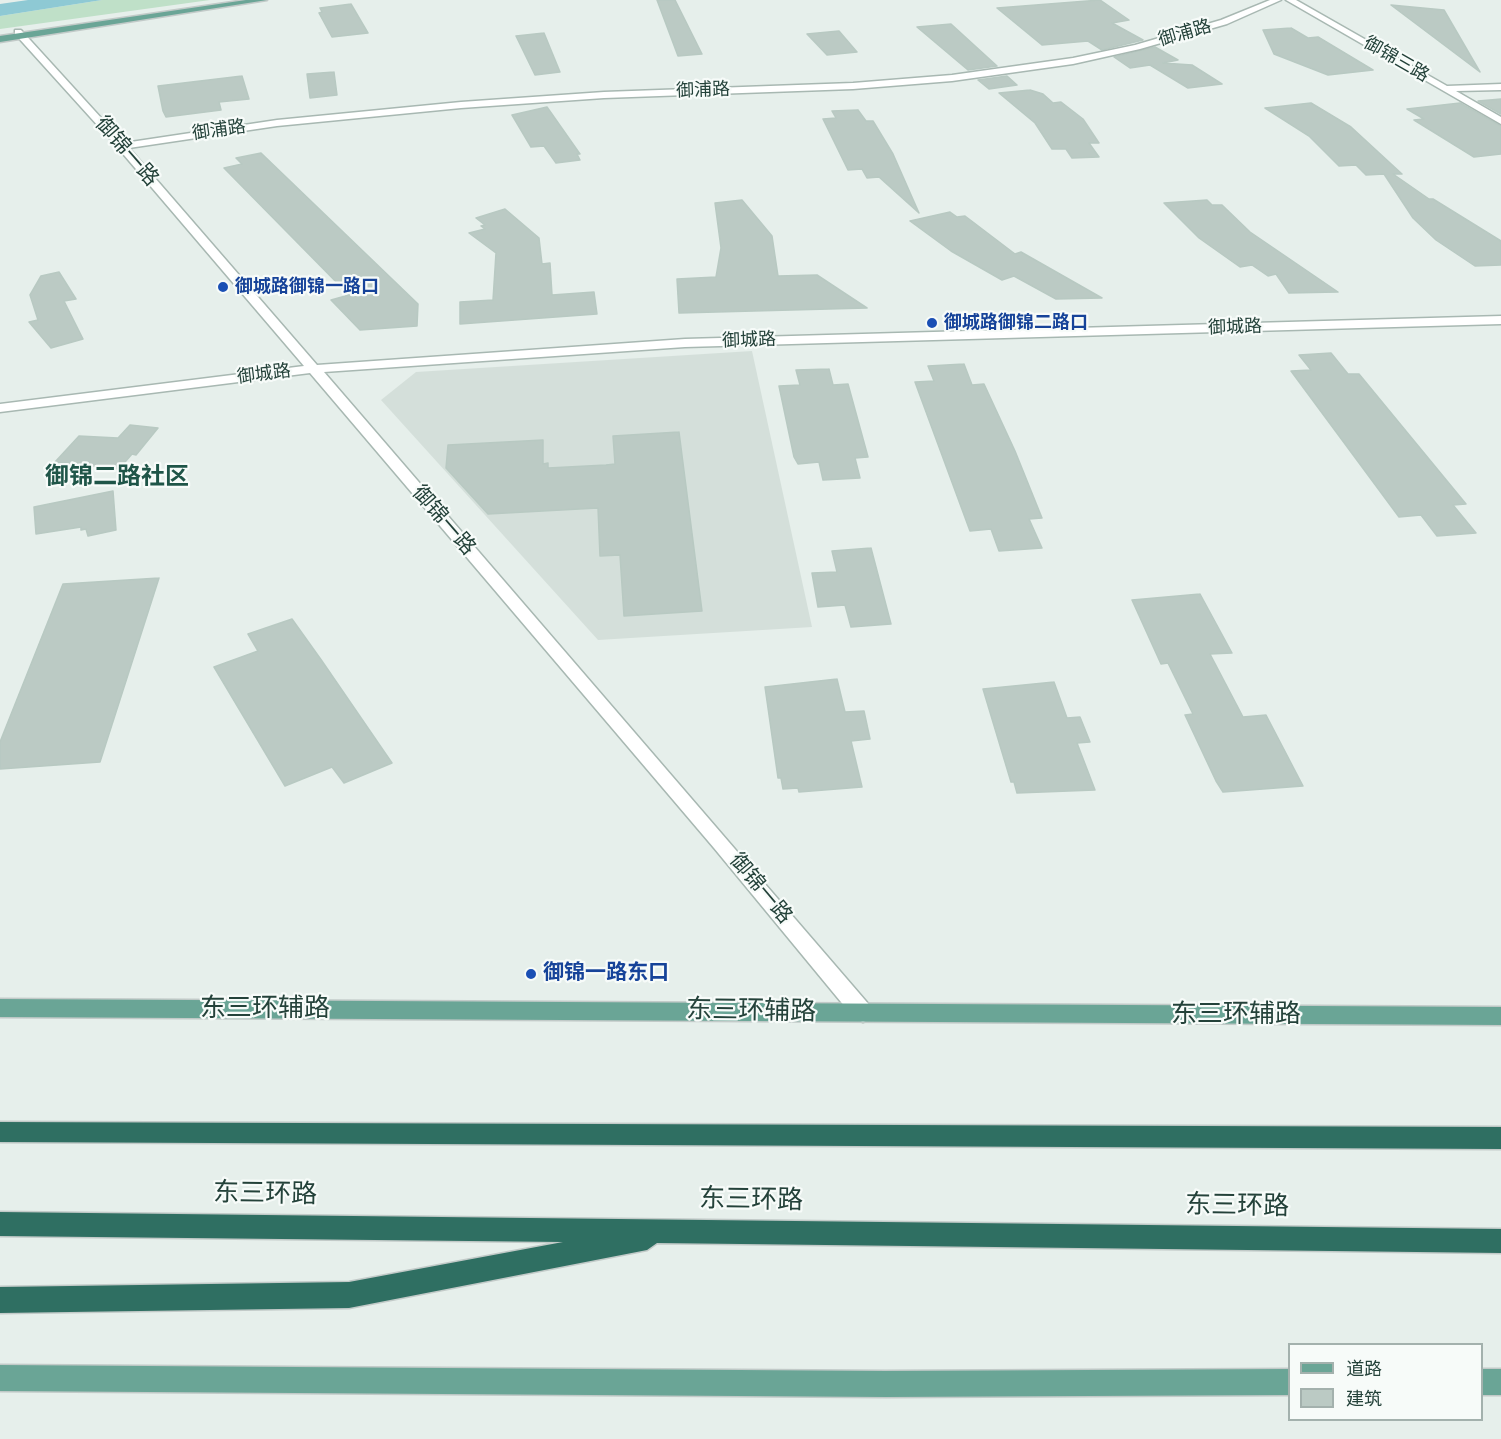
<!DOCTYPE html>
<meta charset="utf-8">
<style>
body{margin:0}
#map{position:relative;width:1501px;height:1439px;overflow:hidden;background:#e6efeb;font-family:Poppins,"Noto Sans SC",sans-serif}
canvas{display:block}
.legend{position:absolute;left:1288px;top:1343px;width:195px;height:78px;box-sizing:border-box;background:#f7fbf9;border:2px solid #a3b1ad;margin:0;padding:8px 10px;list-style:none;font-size:18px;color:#24423a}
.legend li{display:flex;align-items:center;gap:12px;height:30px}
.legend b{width:30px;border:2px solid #a3b1ad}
</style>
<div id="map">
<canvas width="1501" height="1439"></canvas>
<ul class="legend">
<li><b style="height:8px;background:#6aa596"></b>道路</li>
<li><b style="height:16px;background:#bbcac4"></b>建筑</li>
</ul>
</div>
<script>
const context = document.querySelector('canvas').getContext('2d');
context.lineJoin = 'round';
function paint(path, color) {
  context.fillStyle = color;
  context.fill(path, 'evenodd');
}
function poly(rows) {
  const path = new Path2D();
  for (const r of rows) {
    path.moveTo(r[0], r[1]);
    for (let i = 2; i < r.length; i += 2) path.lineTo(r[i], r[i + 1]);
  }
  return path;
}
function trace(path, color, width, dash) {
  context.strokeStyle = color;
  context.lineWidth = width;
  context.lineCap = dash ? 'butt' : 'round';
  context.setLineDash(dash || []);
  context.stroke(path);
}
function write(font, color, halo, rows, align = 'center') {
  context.font = font + ' Poppins,"Noto Sans SC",sans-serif';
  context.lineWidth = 4.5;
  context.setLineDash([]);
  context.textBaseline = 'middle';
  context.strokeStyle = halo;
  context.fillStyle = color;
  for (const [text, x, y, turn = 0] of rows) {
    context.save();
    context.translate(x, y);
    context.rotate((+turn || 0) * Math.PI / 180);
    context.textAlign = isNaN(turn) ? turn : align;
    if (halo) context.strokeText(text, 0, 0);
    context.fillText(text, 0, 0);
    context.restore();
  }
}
const built = poly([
 [752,351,812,627,598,640,381,400,416,372]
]);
const green = poly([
 [102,0,210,0,0,29,0,16]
]);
const water = poly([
 [28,0,102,0,0,16,0,4]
]);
const building = poly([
 [657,0,675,0,702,54,678,56,657,0],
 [1100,0,1129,20,1112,23,1143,40,1102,50,1088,41,1042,45,997,8,1100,0],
 [351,4,368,33,332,37,319,13,322,12,320,8,351,4],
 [1391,5,1444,10,1480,72,1391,5],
 [951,24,997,66,968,70,917,27,951,24],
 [1291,28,1308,38,1318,37,1373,70,1328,75,1274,54,1263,30,1291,28],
 [839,31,857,52,827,55,807,34,839,31],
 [544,33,560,72,535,75,516,36,544,33],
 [1155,47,1178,60,1163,63,1192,65,1222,84,1188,88,1150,65,1130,68,1114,57,1155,47],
 [334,72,337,95,310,98,307,74,334,72],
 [242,76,249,99,219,102,221,110,166,117,163,111,158,86,242,76],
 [1007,76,1017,85,989,89,978,80,1007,76],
 [1030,90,1043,94,1053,103,1061,102,1083,119,1099,143,1089,143,1099,157,1072,158,1066,149,1052,149,1035,123,999,93,1030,90],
 [1501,99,1501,114,1478,101,1501,99],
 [1311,103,1351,127,1402,174,1393,174,1429,199,1433,199,1501,241,1501,265,1475,266,1436,240,1413,218,1384,174,1366,175,1356,165,1339,166,1309,136,1265,108,1311,103],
 [1460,103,1501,126,1501,154,1474,157,1414,120,1424,119,1407,109,1460,103],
 [547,107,580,154,577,154,580,160,556,163,544,146,531,147,512,115,547,107],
 [858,110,866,121,873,121,893,154,919,213,879,177,867,178,862,169,848,170,823,119,836,118,832,111,858,110],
 [261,153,418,304,417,326,360,330,331,300,349,295,224,168,242,164,236,158,261,153],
 [742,200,772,236,778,276,817,275,867,308,679,313,677,279,716,277,721,248,715,203,742,200],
 [1207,200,1212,205,1222,205,1250,232,1338,292,1289,293,1276,274,1268,276,1252,265,1240,267,1199,238,1164,203,1207,200],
 [505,209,539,238,542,264,550,263,552,295,594,292,597,314,460,324,460,302,493,300,496,253,469,233,485,229,481,226,485,225,476,218,505,209],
 [950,212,957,217,965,216,1015,254,1021,252,1102,298,1056,299,1014,276,1002,280,951,251,910,221,950,212],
 [59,272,76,299,64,301,83,339,51,348,29,322,38,320,30,295,41,276,59,272],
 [1331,353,1348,374,1359,374,1466,504,1453,505,1476,533,1437,536,1421,515,1399,517,1291,371,1311,370,1299,355,1331,353],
 [964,364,972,385,984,384,1015,451,1042,518,1029,519,1042,548,999,551,991,529,970,531,915,382,934,381,928,366,964,364],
 [829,369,833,385,848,384,868,457,855,458,860,478,823,480,819,462,798,464,794,457,779,386,800,385,796,370,829,369],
 [130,425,158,428,136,455,132,454,119,469,55,462,79,436,118,438,130,425],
 [679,432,702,611,624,616,620,555,600,556,598,508,488,514,446,468,448,445,543,440,543,464,548,463,548,468,606,465,615,464,613,436,679,432],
 [113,491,116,530,88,536,86,529,81,530,81,527,36,534,34,507,113,491],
 [871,548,891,624,851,627,845,605,818,607,812,573,837,572,832,551,871,548],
 [159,578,100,762,0,769,0,742,63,584,159,578],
 [1200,594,1232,653,1210,654,1243,717,1266,715,1303,786,1223,792,1216,781,1185,715,1193,714,1168,663,1161,664,1132,600,1200,594],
 [292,619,322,661,392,763,344,783,332,767,285,786,214,667,258,651,248,634,292,619],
 [837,679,845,712,864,711,870,739,851,741,862,787,799,792,798,788,783,789,781,778,778,778,765,687,837,679],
 [1054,682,1067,718,1080,717,1090,742,1077,743,1095,790,1017,793,1014,782,1011,782,983,689,1054,682]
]);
const minor = poly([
 [1270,0,1281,0,1227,24,1140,49,1073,64,952,81,853,89,604,98,461,108,277,126,129,148,317,365,685,339,1501,316,1501,324,685,347,324,372,871,1007,874,1013,871,1019,863,1022,855,1019,714,848,310,373,0,412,0,404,304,366,118,148,15,34,15,30,21,30,124,143,277,120,461,102,604,92,853,83,952,75,1073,58,1135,45,1221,20,1270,0],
 [1286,0,1296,0,1447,86,1501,84,1501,90,1456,91,1501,117,1501,124,1286,0]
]);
const major = poly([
 [246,0,267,0,0,42,0,36,246,0],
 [0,999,1501,1007,1501,1025,0,1017,0,999],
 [0,1365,886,1371,1290,1369,1290,1395,886,1397,0,1391,0,1365],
 [1482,1369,1501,1369,1501,1395,1482,1395,1482,1369]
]);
const highway = poly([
 [0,1122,1501,1127,1501,1149,0,1142,0,1122],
 [0,1212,1501,1229,1501,1253,657,1243,647,1250,349,1308,0,1313,0,1287,349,1282,563,1242,0,1236,0,1212]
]);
const markers = [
 [223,287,6,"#1a4fb4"],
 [932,323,6,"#1a4fb4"],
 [531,974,6,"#1a4fb4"]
];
const farStreetnames = [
 ["御浦路",1185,34,-16],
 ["御锦三路",1396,60,30],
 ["御浦路",703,91,-2],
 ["御浦路",219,131,-8],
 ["御城路",1235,328,-2],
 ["御城路",749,341,-2],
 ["御城路",264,375,-7]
];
const farTransitnames = [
 ["御城路御锦一路口",235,287],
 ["御城路御锦二路口",944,323]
];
const streetNames = [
 ["御锦一路",126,152,49],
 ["御锦一路",443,521,49],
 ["御锦一路",760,889,50]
];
const transitNames = [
 ["御锦一路东口",543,974]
];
const quarterNames = [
 ["御锦二路社区",117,478]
];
const nearStreetnames = [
 ["东三环辅路",265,1009],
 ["东三环辅路",751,1012,1],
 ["东三环辅路",1236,1015],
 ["东三环路",265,1195,1],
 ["东三环路",751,1201,1],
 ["东三环路",1237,1207,1]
];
paint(built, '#d4dfda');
paint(green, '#bfe0c8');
paint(water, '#8ec9d4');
paint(building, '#bbcac4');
trace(building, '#b8c9c2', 1.5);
trace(minor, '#a8b8b2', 3);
trace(major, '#c2cac8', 3);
trace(highway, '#c2cac8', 3);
paint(minor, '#fff');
paint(major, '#6aa596');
paint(highway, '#2f6f62');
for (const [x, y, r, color] of markers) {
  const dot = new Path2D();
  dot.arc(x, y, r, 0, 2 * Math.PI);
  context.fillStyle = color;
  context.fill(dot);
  trace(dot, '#f7fbf9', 2);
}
write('18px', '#24423a', '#f7fbf9', farStreetnames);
write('bold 18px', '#164399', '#f7fbf9', farTransitnames, 'left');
write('21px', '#24423a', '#f7fbf9', streetNames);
write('bold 21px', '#164399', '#f7fbf9', transitNames, 'left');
write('bold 24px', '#1f5548', '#f7fbf9', quarterNames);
write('26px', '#24423a', '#f7fbf9', nearStreetnames);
</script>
